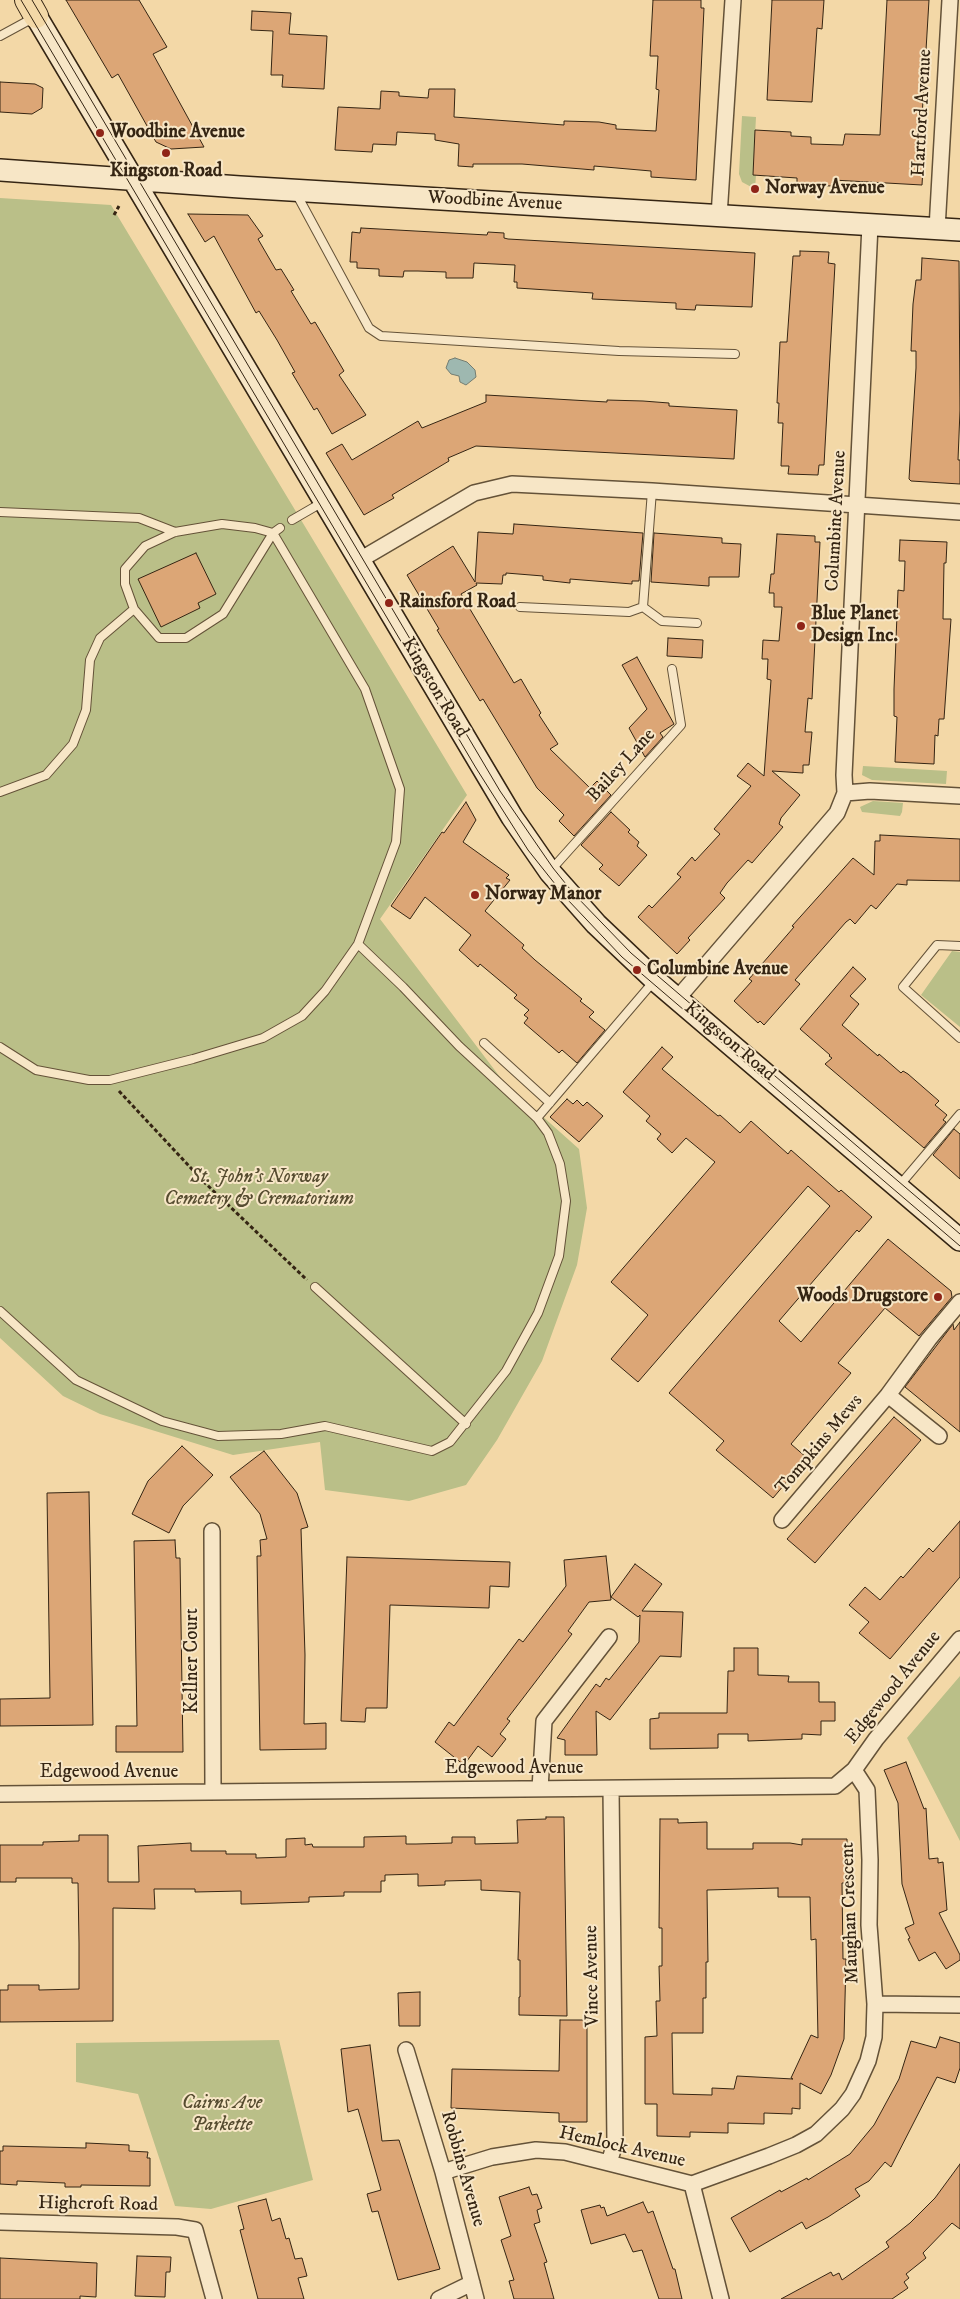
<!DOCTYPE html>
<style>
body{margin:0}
canvas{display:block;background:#f3d8a7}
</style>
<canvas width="960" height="2299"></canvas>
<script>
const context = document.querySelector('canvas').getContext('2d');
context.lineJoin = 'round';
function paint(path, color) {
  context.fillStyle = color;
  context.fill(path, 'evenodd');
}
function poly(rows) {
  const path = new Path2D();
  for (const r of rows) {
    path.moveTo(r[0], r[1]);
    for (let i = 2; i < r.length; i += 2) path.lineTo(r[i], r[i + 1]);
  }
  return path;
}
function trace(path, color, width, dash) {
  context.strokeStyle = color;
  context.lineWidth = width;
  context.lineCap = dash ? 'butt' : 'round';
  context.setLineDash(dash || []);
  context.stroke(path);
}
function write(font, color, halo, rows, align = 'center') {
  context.font = font + ' "IM FELL DW Pica",serif';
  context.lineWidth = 4;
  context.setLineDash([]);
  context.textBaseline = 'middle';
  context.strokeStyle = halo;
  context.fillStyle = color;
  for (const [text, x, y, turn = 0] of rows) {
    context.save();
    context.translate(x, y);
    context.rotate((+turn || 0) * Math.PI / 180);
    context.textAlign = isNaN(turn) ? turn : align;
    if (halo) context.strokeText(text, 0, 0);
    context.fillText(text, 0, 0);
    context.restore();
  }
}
const green = poly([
 [742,116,756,117,753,175,756,175,755,189,742,182,739,174],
 [0,198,111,205,467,795,380,919,503,1081,579,1149,587,1208,577,1265,542,1361,497,1440,466,1485,409,1501,325,1490,320,1442,233,1455,100,1414,63,1396,0,1338],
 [863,766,947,771,946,784,872,780,862,775],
 [873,801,903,803,902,812,900,816,862,812,860,807],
 [952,951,960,952,960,1027,921,995],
 [960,1676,960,1841,907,1738],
 [279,2040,313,2180,211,2209,175,2206,138,2094,76,2082,76,2043]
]);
const water = poly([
 [455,358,467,362,475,370,476,377,466,385,460,382,459,376,451,374,446,368,449,360,455,358]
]);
const building = poly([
 [66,0,139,0,167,47,153,54,204,147,171,149,156,142,118,74,112,78,66,0],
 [653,0,701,0,701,8,704,8,696,180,651,177,651,171,594,166,594,170,522,164,473,164,473,167,458,166,459,144,435,140,435,134,397,132,396,145,373,144,372,152,335,150,338,107,380,109,381,91,399,92,399,96,428,98,429,89,455,89,454,117,564,125,564,121,599,122,616,125,616,129,656,131,659,90,656,89,658,56,650,56,653,0],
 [772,0,824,0,822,29,817,28,812,102,767,100,772,0],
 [887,0,929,0,922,117,918,117,917,150,924,151,922,185,833,180,833,186,797,185,797,178,753,175,755,130,791,132,791,136,811,137,811,144,843,145,845,134,880,135,887,0],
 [252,11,291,13,289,34,327,36,324,89,282,87,283,75,271,75,273,31,251,30,252,11],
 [0,82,35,84,43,88,42,108,32,114,0,112,0,82],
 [188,214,248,215,263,236,258,239,276,270,281,269,294,290,291,291,311,324,315,322,344,371,339,375,366,415,332,434,317,408,314,410,292,373,295,372,277,340,259,311,256,313,214,236,205,242,188,214],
 [361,228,487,235,488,232,504,233,504,238,508,239,755,253,752,307,696,305,695,310,676,309,676,303,592,299,593,293,517,288,517,282,514,282,515,265,474,263,473,278,446,278,446,272,418,271,404,271,403,277,379,276,379,269,357,268,357,262,350,262,352,232,360,233,361,228],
 [800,251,829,252,828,263,835,264,824,465,819,465,818,475,788,474,789,466,781,466,783,423,778,423,779,403,777,403,780,342,787,342,793,256,800,256,800,251],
 [922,258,959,261,960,410,958,460,960,460,960,484,911,481,909,479,916,368,916,351,911,351,913,304,916,280,921,280,922,258],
 [486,395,607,402,607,400,643,401,669,403,669,406,737,410,734,459,476,446,448,458,449,461,392,495,394,498,364,515,326,453,342,444,352,460,418,421,422,428,486,402,486,395],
 [514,524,643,533,639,581,632,581,632,584,570,579,570,583,543,580,543,576,506,573,506,575,503,575,502,584,476,583,477,585,461,594,514,683,521,679,532,698,541,713,539,715,558,744,550,749,590,788,597,781,611,795,574,836,559,821,564,815,537,788,483,699,480,701,437,630,439,629,407,575,453,546,475,582,478,532,513,534,514,524],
 [654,533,722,538,722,543,741,544,739,577,709,577,709,586,651,582,654,533],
 [777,534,815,536,815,542,820,542,812,699,808,698,805,732,812,732,809,765,803,765,803,773,772,771,800,795,781,818,779,824,783,827,752,863,748,860,727,883,720,893,725,898,688,938,690,940,677,954,638,917,649,905,652,908,681,877,677,874,692,857,695,861,720,834,714,829,751,786,737,776,748,763,764,776,771,680,767,679,768,659,762,659,763,640,779,641,782,607,774,607,774,593,769,593,771,574,774,574,777,534],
 [900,540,947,542,946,563,944,563,943,619,951,619,944,719,939,719,938,736,935,735,934,764,895,762,897,717,894,716,894,689,898,590,904,591,905,561,899,561,900,540],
 [196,553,216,594,198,603,200,608,161,627,138,579,196,553],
 [668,638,703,640,702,658,667,656,668,638],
 [637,657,674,724,660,733,663,737,645,757,629,728,647,709,622,665,637,657],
 [466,802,476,820,463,842,509,875,506,878,510,880,485,911,524,945,522,948,535,960,582,999,580,1001,594,1012,589,1017,605,1030,577,1063,562,1050,559,1053,524,1023,528,1018,524,1015,529,1010,514,998,517,995,480,964,478,967,459,950,471,935,425,897,410,919,391,906,442,832,444,833,466,802],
 [611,812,630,830,628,832,639,842,637,846,647,855,619,886,599,869,603,865,581,845,611,812],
 [880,835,960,839,960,881,907,880,907,885,897,884,876,909,871,905,855,924,850,919,846,922,795,980,800,984,764,1025,760,1021,758,1023,734,1001,752,981,749,979,794,927,792,926,853,858,874,875,875,841,880,841,880,835],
 [853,967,866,979,850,996,859,1004,842,1025,878,1056,879,1054,901,1073,903,1071,908,1074,939,1101,935,1105,947,1115,943,1120,946,1122,924,1148,825,1064,832,1058,829,1056,830,1055,800,1029,853,967],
 [662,1047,673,1057,662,1069,718,1116,720,1115,740,1133,751,1121,788,1154,791,1150,839,1192,841,1190,872,1217,859,1232,857,1230,779,1321,801,1342,888,1239,951,1291,952,1297,919,1336,885,1308,838,1363,851,1373,791,1444,807,1458,773,1498,716,1450,724,1441,669,1393,830,1206,808,1186,638,1382,611,1359,648,1315,611,1282,715,1162,686,1138,672,1153,657,1139,661,1134,646,1121,650,1116,623,1092,662,1047],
 [567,1099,573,1104,577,1100,583,1106,587,1102,603,1116,579,1142,550,1117,567,1099],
 [954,1129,960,1134,960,1179,933,1155,954,1129],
 [960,1322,960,1432,905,1387,953,1324,954,1330,960,1322],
 [894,1417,921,1440,815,1563,787,1539,894,1417],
 [182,1446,213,1475,183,1506,169,1533,132,1514,148,1481,182,1446],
 [264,1451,297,1493,308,1527,301,1529,305,1655,304,1724,326,1723,326,1749,260,1750,257,1556,261,1556,260,1540,267,1539,260,1514,230,1477,264,1451],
 [89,1492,93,1725,0,1726,0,1699,50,1698,47,1493,89,1492],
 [960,1521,960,1577,890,1659,859,1633,869,1622,849,1605,865,1587,880,1600,901,1576,903,1578,929,1548,933,1552,960,1521],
 [175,1540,176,1558,180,1558,183,1752,116,1752,116,1726,137,1726,134,1541,175,1540],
 [606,1556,611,1600,589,1602,568,1631,572,1634,507,1719,510,1721,500,1734,506,1739,492,1757,478,1746,464,1765,435,1742,449,1722,454,1726,519,1639,523,1642,566,1586,564,1560,606,1556],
 [347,1557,510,1562,509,1587,490,1586,489,1608,390,1605,387,1708,366,1708,365,1722,341,1721,347,1557],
 [635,1564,662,1584,642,1611,683,1612,681,1657,660,1656,610,1720,596,1711,597,1755,565,1755,565,1740,557,1738,596,1684,600,1687,606,1678,609,1680,639,1642,640,1615,638,1617,611,1597,635,1564],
 [734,1648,758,1648,758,1675,789,1676,788,1682,819,1682,819,1702,835,1702,835,1721,821,1721,821,1735,802,1734,802,1739,748,1741,748,1734,718,1734,718,1748,650,1749,650,1719,659,1718,659,1713,727,1713,728,1671,734,1671,734,1648],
 [906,1762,924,1809,926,1808,929,1859,938,1858,938,1863,943,1862,947,1910,939,1913,960,1955,960,1960,946,1969,935,1952,919,1961,908,1939,910,1938,905,1928,914,1924,902,1884,898,1803,884,1770,906,1762],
 [546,1817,564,1817,567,2016,519,2015,519,1997,520,1997,520,1960,518,1960,520,1892,481,1890,481,1880,445,1881,445,1885,418,1886,418,1874,385,1875,385,1881,381,1881,381,1892,344,1892,344,1896,309,1897,309,1902,245,1904,241,1904,241,1891,195,1892,195,1889,154,1889,155,1909,113,1908,113,2021,0,2022,0,1990,8,1990,8,1985,39,1985,39,1990,79,1989,79,1943,78,1883,72,1883,72,1878,16,1878,16,1882,0,1882,0,1845,43,1845,43,1842,79,1841,79,1835,108,1835,108,1882,139,1882,138,1846,191,1843,191,1851,226,1851,226,1854,256,1854,256,1858,286,1857,286,1839,305,1838,305,1845,312,1844,313,1847,364,1847,364,1837,406,1836,406,1844,416,1844,452,1843,452,1837,475,1837,475,1844,518,1843,517,1820,546,1819,546,1817],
 [660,1819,678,1819,678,1823,707,1822,707,1849,753,1849,753,1843,790,1843,802,1845,802,1839,847,1839,847,1883,842,1883,843,1959,846,1959,844,2039,831,2075,821,2094,800,2083,800,2109,792,2108,792,2114,764,2113,764,2124,728,2123,728,2133,690,2132,690,2137,657,2136,657,2104,645,2104,645,2037,657,2036,656,2001,660,2001,659,1966,662,1966,662,1928,659,1928,660,1819],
 [778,1888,778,1897,810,1897,811,1940,816,1939,818,2038,811,2035,791,2078,793,2079,737,2076,734,2089,712,2088,712,2095,673,2094,672,2033,703,2033,703,1998,706,1998,706,1962,708,1962,707,1890,778,1888],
 [420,1992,420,2026,399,2026,398,1993,420,1992],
 [560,2020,587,2020,587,2122,559,2122,559,2113,451,2108,452,2069,559,2071,560,2020],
 [940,2037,960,2043,960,2068,955,2083,937,2077,891,2167,885,2162,869,2181,855,2189,860,2196,828,2217,806,2229,802,2222,750,2252,731,2218,780,2190,781,2192,807,2178,808,2180,850,2154,874,2125,899,2079,911,2041,936,2048,940,2037],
 [370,2045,382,2141,399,2140,440,2269,398,2280,378,2211,372,2212,367,2194,381,2190,358,2109,348,2112,341,2049,370,2045],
 [86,2143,129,2145,129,2151,148,2152,147,2158,150,2158,150,2186,81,2185,81,2187,65,2187,65,2183,17,2181,17,2185,0,2184,0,2151,3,2151,3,2146,86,2148,86,2143],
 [960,2164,960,2229,952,2223,923,2253,926,2258,906,2274,909,2278,904,2282,908,2288,892,2299,781,2299,831,2272,833,2276,839,2273,842,2280,889,2247,886,2242,910,2223,935,2198,960,2164],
 [529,2187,532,2195,537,2194,542,2208,537,2210,540,2222,534,2224,547,2262,544,2263,554,2299,514,2299,509,2281,514,2280,501,2240,511,2236,499,2197,529,2187],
 [266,2199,272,2221,280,2218,286,2239,289,2238,295,2259,302,2258,307,2276,298,2278,304,2299,258,2299,240,2230,244,2229,238,2206,266,2199],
 [643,2202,648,2213,653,2211,673,2269,675,2269,682,2299,659,2299,642,2250,633,2252,625,2234,591,2244,581,2210,600,2205,601,2208,604,2207,607,2216,643,2202],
 [137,2256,171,2257,170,2272,166,2272,165,2297,135,2296,137,2256],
 [0,2258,97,2263,96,2297,80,2296,80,2299,0,2299,0,2258]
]);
const path = poly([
 [114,215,119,206],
 [119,1091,204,1182,307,1280]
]);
const lane = poly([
 [0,36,35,17],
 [296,193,369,328,381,336,619,351,735,354],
 [0,512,139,518,175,532],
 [292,520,323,502],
 [520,607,629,612,643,607,662,621,697,623],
 [643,607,652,491],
 [134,609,125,584,125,569,145,546,175,532,222,524,255,528,273,533,280,528],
 [0,792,46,775,73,744,86,710,90,660,100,638,134,609,159,638,186,638,223,614,273,533,365,689,400,789,396,842,358,944,403,987,459,1046,537,1118,548,1133,560,1164,566,1201,559,1256,538,1313,506,1371,450,1442,432,1451,325,1426,281,1434,218,1436,162,1421,76,1380,0,1311],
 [551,870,681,725,672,669],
 [960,946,937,945,903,987,960,1038],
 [484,1043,550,1103],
 [0,1047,36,1070,89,1080,110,1080,193,1059,263,1038,302,1016,325,991,358,944],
 [537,1118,654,981],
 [899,1186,960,1114],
 [315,1287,466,1424]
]);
const street = poly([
 [719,216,733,0],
 [937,229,950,0],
 [358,561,474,493,512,484,652,491,960,512],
 [845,793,870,791,960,796],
 [677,999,837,813,845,793,844,775,870,225],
 [888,1395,939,1436],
 [782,1520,888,1395,929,1339,960,1302],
 [212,1531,213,1792],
 [854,1770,867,1790,870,1860,869,1925,875,2004,960,2005],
 [540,1789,544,1721,609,1637],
 [0,1794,835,1786,854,1770,876,1739,960,1639],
 [406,2050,443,2172,476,2299],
 [609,2163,615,2143,611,1789],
 [443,2172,492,2157,536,2150,565,2152,692,2184,769,2156,796,2145,816,2134,842,2109,853,2094,868,2061,874,2037,875,2004],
 [692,2184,721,2299],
 [0,2222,177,2227,195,2230,214,2299],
 [439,2299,472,2283]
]);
const secondary = poly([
 [36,16,512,817,550,872,596,924,655,980,960,1240],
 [0,170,240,187,960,230]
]);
const primary = poly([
 [27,0,36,16]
]);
const tram = poly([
 [21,0,476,768,528,850,567,899,622,957,960,1246],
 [32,0,500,791,553,868,574,894,631,953,960,1234]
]);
const markers = [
 [100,133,5,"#8f2418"],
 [166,153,5,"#8f2418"],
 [755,189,5,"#8f2418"],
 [389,603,5,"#8f2418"],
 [801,626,5,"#8f2418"],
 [475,895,5,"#8f2418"],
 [637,970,5,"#8f2418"],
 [938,1297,5,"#8f2418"]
];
const streetNames = [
 ["Hartford Avenue",923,113,-87],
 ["Woodbine Avenue",495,202,3],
 ["Columbine Avenue",837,521,-87],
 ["Kingston Road",434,688,59],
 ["Bailey Lane",622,766,-48],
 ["Kingston Road",729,1042,40],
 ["Tompkins Mews",820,1445,-50],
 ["Kellner Court",193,1661,-90],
 ["Edgewood Avenue",894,1688,-51],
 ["Edgewood Avenue",514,1769],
 ["Edgewood Avenue",109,1773],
 ["Maughan Crescent",851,1913,-92],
 ["Vince Avenue",593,1976,-91],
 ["Hemlock Avenue",622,2148,13],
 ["Robbins Avenue",462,2169,74],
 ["Highcroft Road",98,2205,1]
];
const poiNames = [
 ["Woodbine Avenue",110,133],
 ["Kingston Road",166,172,"center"],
 ["Norway Avenue",765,189],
 ["Rainsford Road",399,603],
 ["Blue Planet",811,615],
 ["Design Inc.",811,637],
 ["Norway Manor",485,895],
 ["Columbine Avenue",647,970],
 ["Woods Drugstore",928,1297,"right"]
];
const parkNames = [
 ["St. John's Norway",259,1178],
 ["Cemetery & Crematorium",259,1200],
 ["Cairns Ave",222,2104],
 ["Parkette",222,2126]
];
paint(green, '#babf88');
paint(water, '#9eb8b0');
trace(water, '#747d71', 1);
paint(building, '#dca676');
trace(building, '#352513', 1);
trace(lane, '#645238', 10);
trace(street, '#645238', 18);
trace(secondary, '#352513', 24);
trace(primary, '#352513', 26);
trace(path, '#352513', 3, [4, 2.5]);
trace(lane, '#f7e6c6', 8);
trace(street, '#f7e6c6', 15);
trace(secondary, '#f7e6c6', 21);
trace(primary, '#f3d8a7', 24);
trace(tram, '#352513', 1);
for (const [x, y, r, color] of markers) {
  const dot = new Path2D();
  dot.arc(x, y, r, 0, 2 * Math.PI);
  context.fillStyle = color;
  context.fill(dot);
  trace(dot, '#f7e6c6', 2);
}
write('19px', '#352513', '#f7e6c6', streetNames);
write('bold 19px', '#352513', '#f7e6c6', poiNames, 'left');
write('italic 19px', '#564c30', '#f7e6c6', parkNames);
</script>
